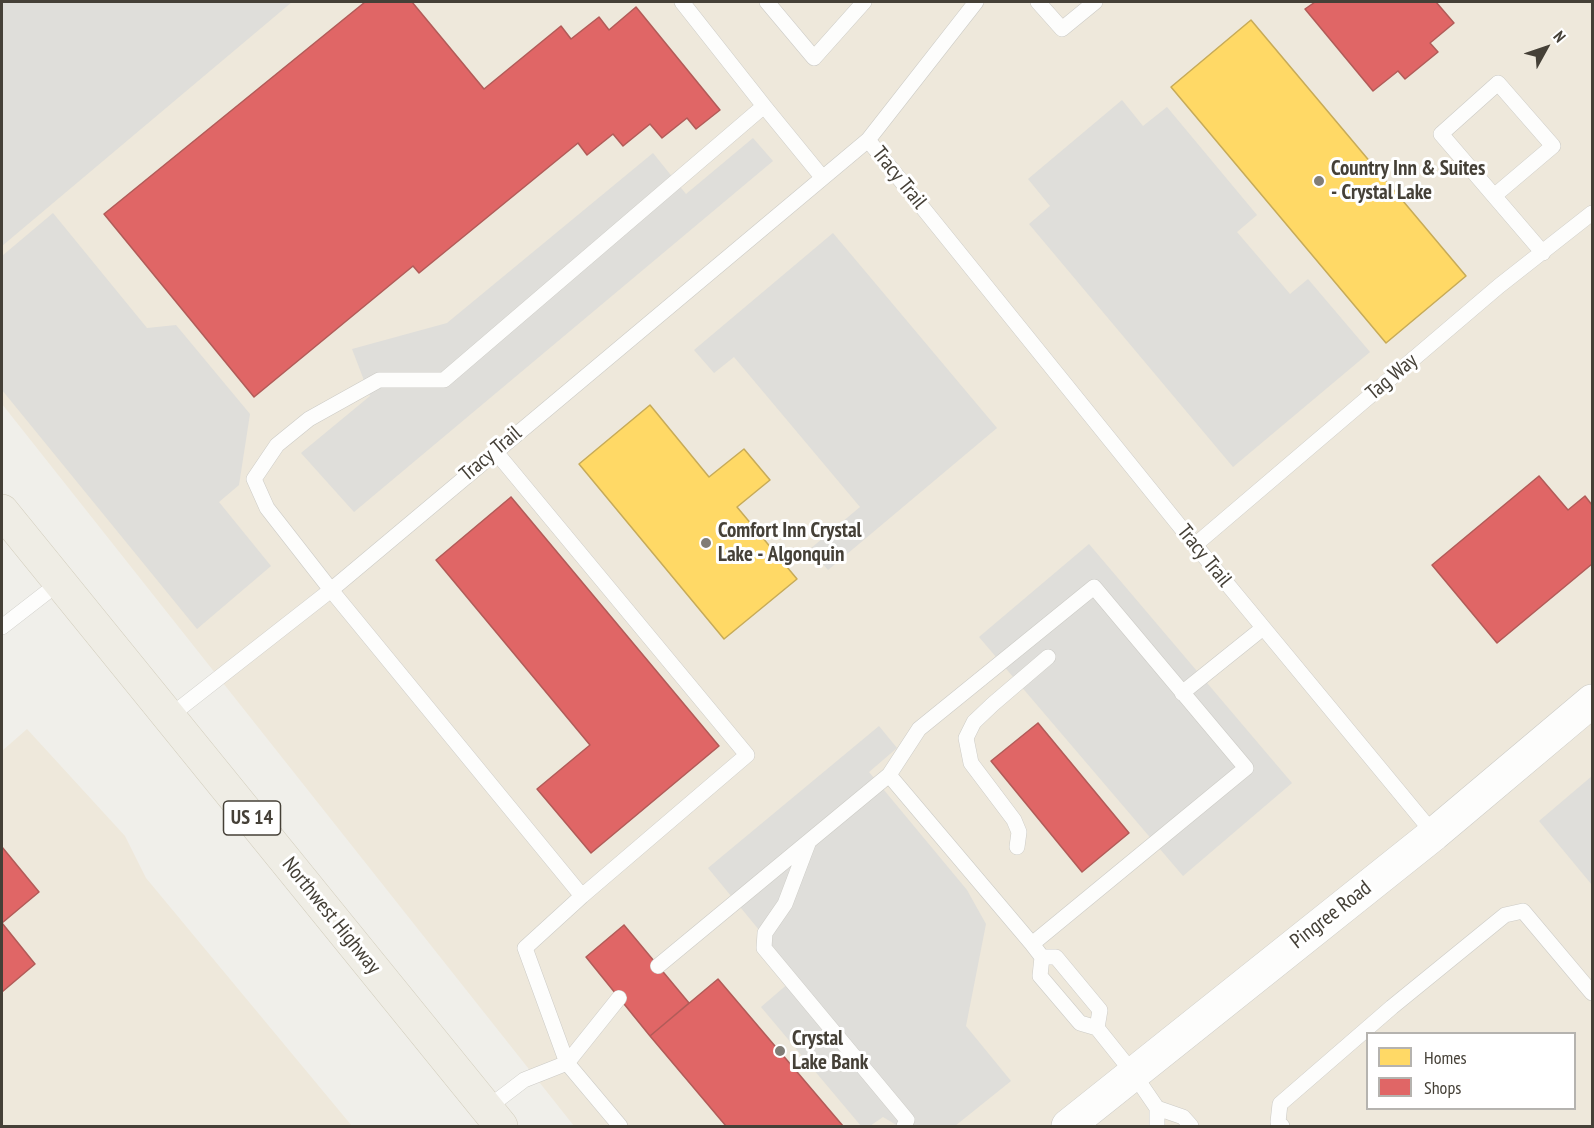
<!DOCTYPE html>
<style>
body{margin:0}
#map{position:relative;width:1594px;height:1128px;overflow:hidden;background:#f0efea;font-family:"PT Sans Narrow",sans-serif}
canvas{display:block}
.frame{position:absolute;inset:0;border:3px solid #454037;pointer-events:none}
.legend{position:absolute;left:1366px;top:1032px;width:210px;height:78px;box-sizing:border-box;background:#fff;border:2px solid #b5b3af;margin:0;padding:8px 10px;list-style:none;font-size:18px;color:#454037}
.legend li{display:flex;align-items:center;gap:12px;height:30px}
.legend b{width:30px;border:2px solid #b5b3af}
.north{position:absolute;left:1516px;top:18px;width:60px;height:60px;-webkit-text-stroke:4px #fff;paint-order:stroke;rotate:50deg;font-size:16px;font-weight:700;line-height:24px;text-align:center;color:#454037}
.north::after{content:'';display:block;margin:auto;width:21px;height:27px;background:#454037;clip-path:polygon(50% 0,100% 100%,50% 72%,0 100%)}
</style>
<div id="map">
<canvas width="1594" height="1128"></canvas>
<div class="frame"></div>
<ul class="legend">
<li><b style="height:16px;background:#ffd966"></b>Homes</li>
<li><b style="height:16px;background:#e06666"></b>Shops</li>
</ul>
<div class="north">N</div>
</div>
<script>
const context = document.querySelector('canvas').getContext('2d');
context.lineJoin = 'round';
function paint(path, color) {
  context.fillStyle = color;
  context.fill(path, 'evenodd');
}
function poly(rows) {
  const path = new Path2D();
  for (const r of rows) {
    path.moveTo(r[0], r[1]);
    for (let i = 2; i < r.length; i += 2) path.lineTo(r[i], r[i + 1]);
  }
  return path;
}
function trace(path, color, width, dash) {
  context.strokeStyle = color;
  context.lineWidth = width;
  context.lineCap = dash ? 'butt' : 'round';
  context.setLineDash(dash || []);
  context.stroke(path);
}
function write(font, color, halo, rows, align = 'center') {
  context.font = font + ' "PT Sans Narrow",sans-serif';
  context.lineWidth = 6;
  context.setLineDash([]);
  context.textBaseline = 'middle';
  context.strokeStyle = halo;
  context.fillStyle = color;
  for (const [text, x, y, turn = 0] of rows) {
    context.save();
    context.translate(x, y);
    context.rotate((+turn || 0) * Math.PI / 180);
    context.textAlign = isNaN(turn) ? turn : align;
    if (halo) context.strokeText(text, 0, 0);
    context.fillText(text, 0, 0);
    context.restore();
  }
}
const commercial = poly([
 [2,2,1592,2,1592,1126,574,1126,2,404],
 [1368,1034,1574,1034,1574,1108,1368,1108],
 [27,729,125,836,146,878,352,1126,2,1126,2,751]
]);
const parking = poly([
 [2,2,292,2,2,246],
 [1122,100,1143,126,1167,107,1257,215,1237,232,1290,294,1308,279,1370,352,1233,467,1029,224,1050,206,1028,179],
 [753,138,773,161,354,512,301,453,370,396,352,349,447,323,653,153,686,194],
 [53,213,147,328,176,325,250,414,239,485,219,502,271,566,197,629,2,390,2,256],
 [833,233,997,428,828,570,810,549,860,507,734,357,714,373,694,350],
 [1089,544,1292,783,1183,876,979,637],
 [879,726,897,748,869,772,967,890,986,924,966,1026,1011,1081,955,1126,898,1126,883,1117,870,1126,861,1126,761,1007,797,976,708,868],
 [1592,776,1592,885,1539,821]
]);
const homes = poly([
 [1251,20,1466,276,1386,343,1171,87,1251,20],
 [650,405,709,477,744,449,770,480,737,507,797,579,724,639,579,464,650,405]
]);
const shops = poly([
 [365,2,412,2,484,89,561,26,571,39,599,17,609,30,636,7,720,110,696,129,687,118,662,138,650,124,623,146,613,134,587,155,578,143,419,273,413,266,254,397,104,214,365,2],
 [1315,2,1436,2,1454,23,1430,43,1438,52,1405,79,1398,71,1373,91,1305,9,1315,2],
 [1539,476,1568,510,1585,496,1592,505,1592,564,1497,643,1432,565,1539,476],
 [511,497,719,746,591,853,537,789,590,745,436,560,511,497],
 [1038,723,1129,833,1082,872,991,761,1038,723],
 [2,847,39,892,2,923,2,847],
 [2,923,35,964,2,992,2,923],
 [624,925,689,1003,650,1036,586,957,624,925],
 [718,979,843,1126,726,1126,650,1036,718,979]
]);
const service = poly([
 [682,2,764,106],
 [767,2,814,58,864,2],
 [1038,2,1062,29,1095,2],
 [868,140,976,2],
 [1494,196,1553,146,1498,83,1441,134,1543,253],
 [495,451,747,755,582,896],
 [1195,545,1499,286,1592,213],
 [2,627,60,582],
 [1182,693,1263,628],
 [170,716,331,590,868,140,1195,545,1434,834],
 [889,775,1032,944,1042,957,1040,976,1080,1023,1097,1028,1133,1073,1157,1108,1157,1126],
 [809,841,785,904,765,933,764,948,907,1120,904,1126],
 [1017,847,1019,832,1014,820,971,763,966,738,974,722,993,704,1048,657],
 [1042,957,1056,957,1100,1010,1097,1028],
 [658,966,889,775,919,729,1094,587,1246,768,1032,944],
 [1157,1108,1183,1117,1191,1126],
 [486,1109,524,1080,567,1063,619,998],
 [620,1126,567,1063,525,948,582,896,331,590,267,508,254,479,277,445,309,419,379,380,444,380,764,106,822,177],
 [1282,1126,1278,1122,1280,1104,1392,1007,1505,915,1523,911,1592,993]
]);
const tertiary = poly([
 [1068,1126,1434,834,1592,701]
]);
const primary = poly([
 [2,511,501,1126]
]);
const markers = [
 [1319,181,6,"#817d76"],
 [706,543,6,"#817d76"],
 [780,1051,6,"#817d76"]
];
const shields = [
 [252,818,57]
];
const shieldNames = [
 ["US 14",252,818]
];
const poiNames = [
 ["Country Inn & Suites",1331,169],
 ["- Crystal Lake",1331,193],
 ["Comfort Inn Crystal",718,531],
 ["Lake - Algonquin",718,555],
 ["Crystal",792,1039],
 ["Lake Bank",792,1063]
];
const streetNames = [
 ["Tracy Trail",899,178,51],
 ["Tag Way",1392,377,-40],
 ["Tracy Trail",491,454,-40],
 ["Tracy Trail",1204,556,51],
 ["Pingree Road",1331,915,-38],
 ["Northwest Highway",331,916,51]
];
paint(commercial, '#eee8db');
paint(parking, '#dfdeda');
paint(homes, '#ffd966');
trace(homes, '#c7ab58', 1.5);
paint(shops, '#e06666');
trace(shops, '#b25b58', 1.5);
trace(service, '#cccbc6', 16);
trace(tertiary, '#cccbc6', 34);
trace(primary, '#d0cbba', 34);
trace(service, '#fdfdfc', 15);
trace(tertiary, '#fdfdfc', 33);
trace(primary, '#efede5', 33);
for (const [x, y, r, color] of markers) {
  const dot = new Path2D();
  dot.arc(x, y, r, 0, 2 * Math.PI);
  context.fillStyle = color;
  context.fill(dot);
  trace(dot, '#fff', 2);
}
for (const [x, y, w] of shields) {
  const box = new Path2D();
  box.roundRect(x - w / 2, y - 17, w, 34, 4.5);
  context.fillStyle = '#fff';
  context.fill(box);
  trace(box, '#454037', 1.5);
}
write('bold 20px', '#454037', null, shieldNames);
write('bold 21px', '#454037', '#fff', poiNames, 'left');
write('21px', '#454037', '#fff', streetNames);
</script>
